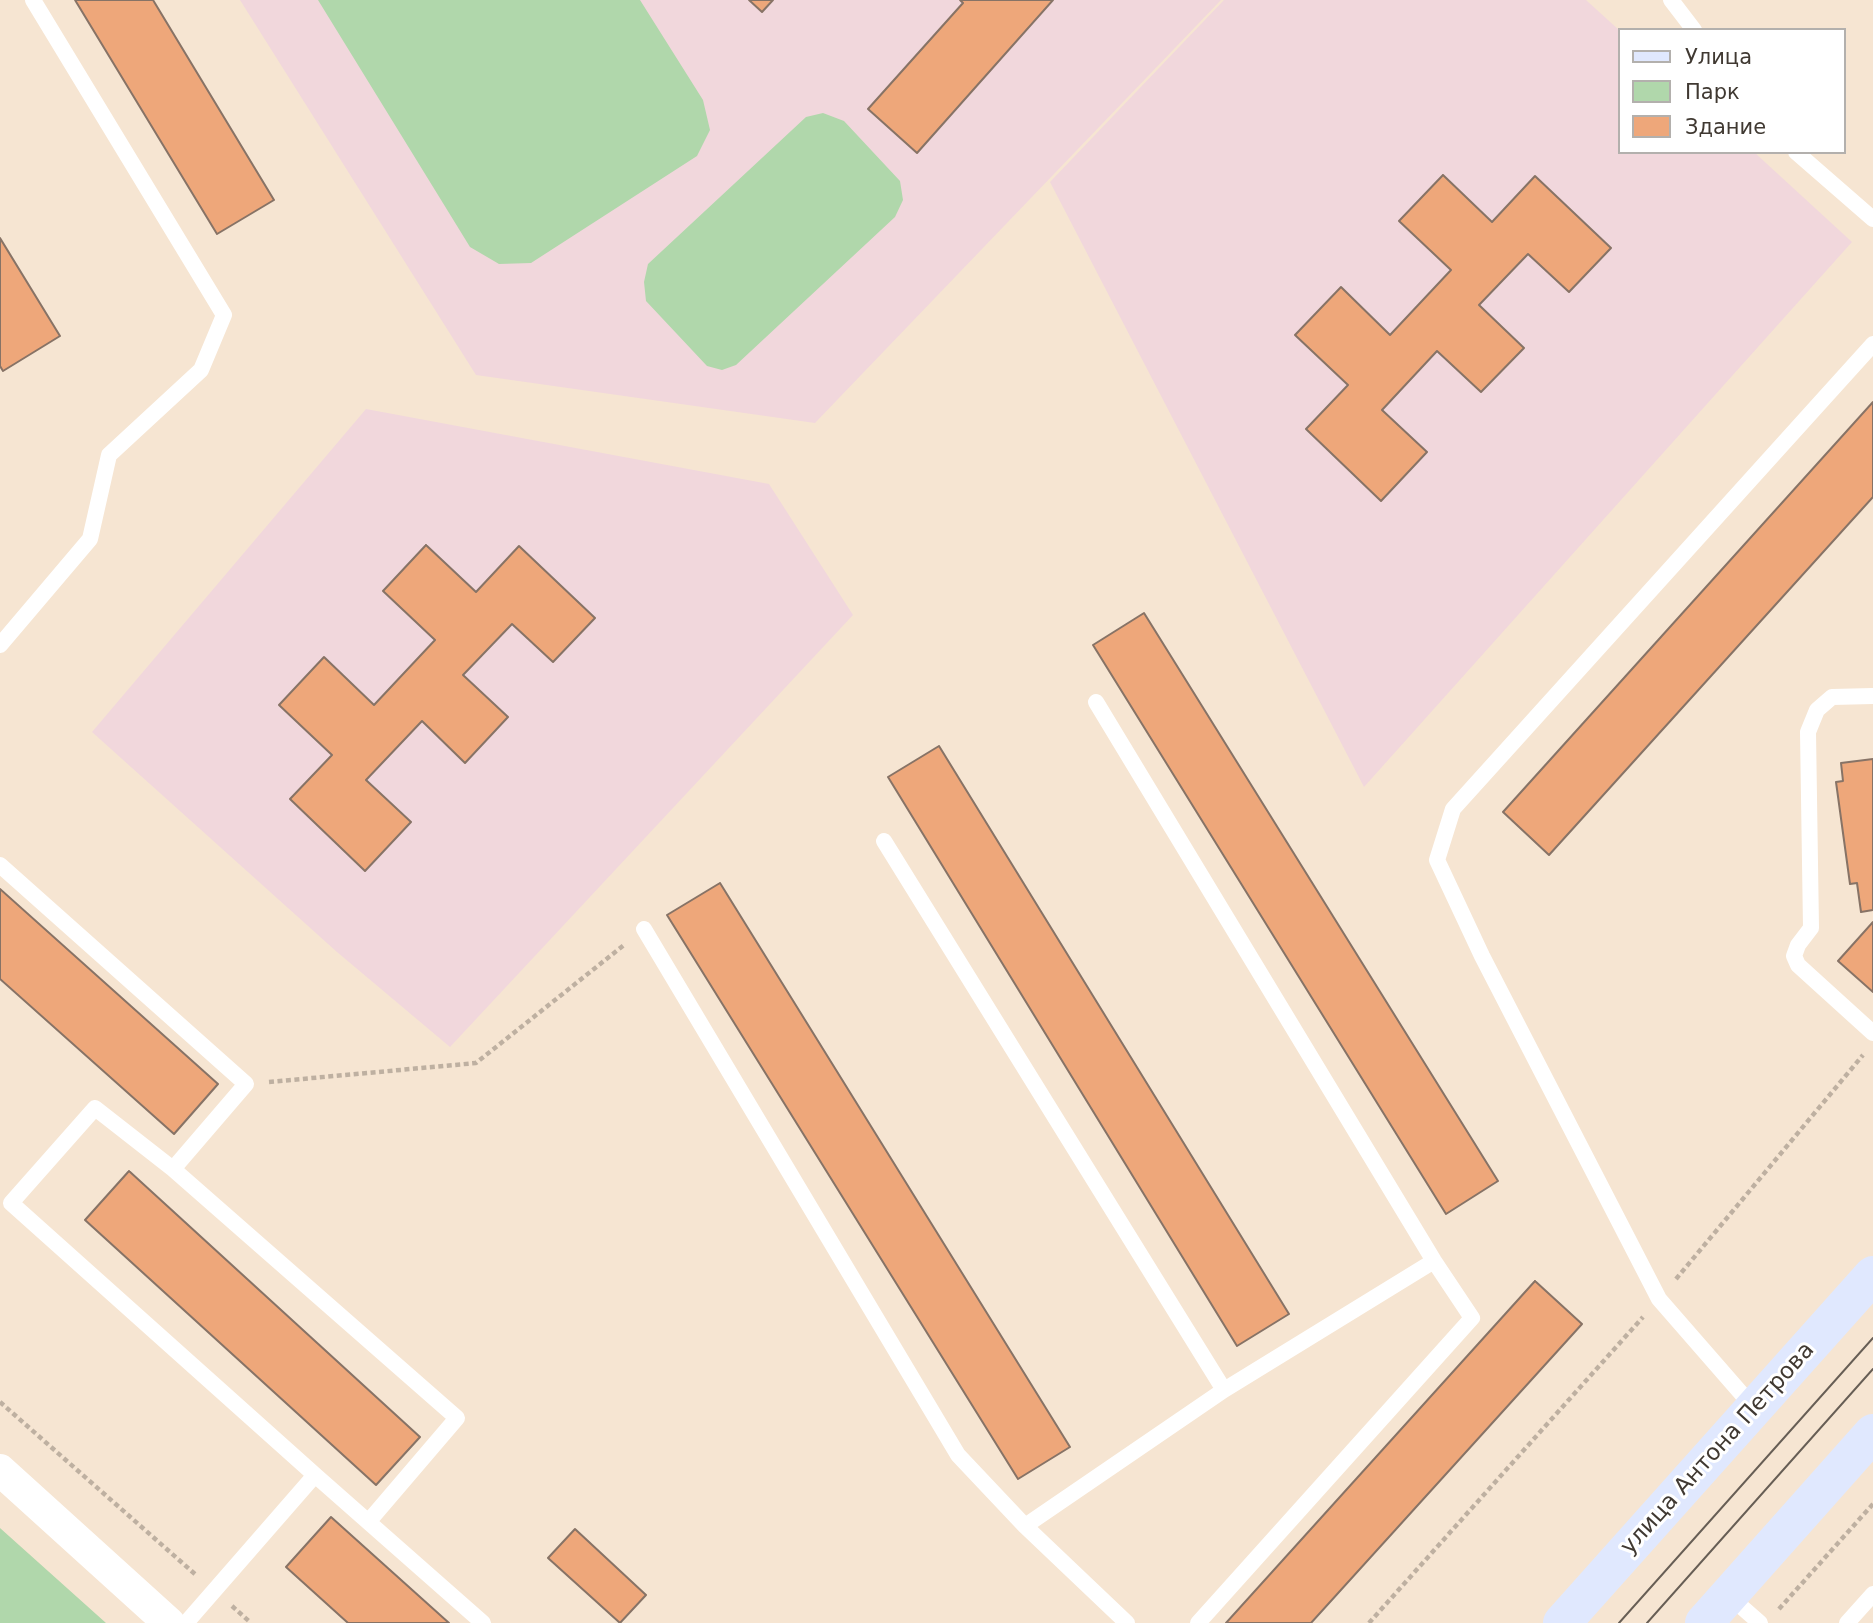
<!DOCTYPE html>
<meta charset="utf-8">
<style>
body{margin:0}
#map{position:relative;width:1873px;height:1623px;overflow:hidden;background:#f6e5d2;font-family:"DejaVu Sans",sans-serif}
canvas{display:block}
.legend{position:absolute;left:1618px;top:28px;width:228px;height:126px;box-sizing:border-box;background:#fff;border:2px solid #b3b0ad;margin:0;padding:9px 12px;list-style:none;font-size:21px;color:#403932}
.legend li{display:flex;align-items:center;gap:14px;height:35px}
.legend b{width:35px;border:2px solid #b3b0ad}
</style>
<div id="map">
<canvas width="1873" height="1623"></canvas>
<ul class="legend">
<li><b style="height:9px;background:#e0e8fe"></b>Улица</li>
<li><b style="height:19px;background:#b0d7ab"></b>Парк</li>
<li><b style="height:19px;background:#eea77a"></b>Здание</li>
</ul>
</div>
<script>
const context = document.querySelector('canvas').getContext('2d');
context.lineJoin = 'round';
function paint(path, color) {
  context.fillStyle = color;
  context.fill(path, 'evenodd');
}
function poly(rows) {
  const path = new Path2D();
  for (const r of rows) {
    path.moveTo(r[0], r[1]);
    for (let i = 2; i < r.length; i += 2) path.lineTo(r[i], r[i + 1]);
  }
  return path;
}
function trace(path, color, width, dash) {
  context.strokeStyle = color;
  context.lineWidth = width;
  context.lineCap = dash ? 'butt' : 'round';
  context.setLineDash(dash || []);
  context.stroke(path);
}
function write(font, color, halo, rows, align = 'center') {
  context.font = font + ' "DejaVu Sans",sans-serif';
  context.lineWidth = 6;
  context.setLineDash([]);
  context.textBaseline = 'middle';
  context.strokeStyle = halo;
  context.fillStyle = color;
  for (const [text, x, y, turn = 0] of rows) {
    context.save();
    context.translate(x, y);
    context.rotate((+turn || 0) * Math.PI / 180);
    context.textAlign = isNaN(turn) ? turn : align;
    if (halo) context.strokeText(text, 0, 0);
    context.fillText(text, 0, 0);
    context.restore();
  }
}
const education = poly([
 [240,0,1221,0,815,423,476,375],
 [1224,0,1586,0,1619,30,1619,152,1754,152,1852,242,1364,787,1050,182],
 [366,409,769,484,853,615,450,1047,337,952,92,732]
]);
const green = poly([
 [318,0,640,0,703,100,710,130,697,156,531,263,499,264,470,247],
 [823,113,844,121,900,181,903,200,895,217,736,365,722,370,707,366,646,301,644,282,648,264,806,117],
 [0,1528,106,1623,0,1623]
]);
const building = poly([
 [75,0,153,0,274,200,217,234,75,0],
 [749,0,773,0,762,12,749,0],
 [960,0,1053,0,917,153,868,109,963,3,960,0],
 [1443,175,1492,222,1535,176,1611,248,1569,292,1528,254,1479,305,1524,348,1481,392,1437,351,1382,410,1427,452,1381,501,1306,429,1348,385,1295,335,1341,287,1390,335,1451,270,1399,221,1443,175],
 [0,238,60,336,3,371,0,366,0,238],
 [1873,402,1873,497,1549,855,1503,812,1873,402],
 [426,545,476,592,519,546,595,618,553,662,512,624,463,675,508,717,465,763,422,721,366,780,411,822,365,871,290,799,332,755,279,705,324,657,374,705,435,640,383,591,426,545],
 [1144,613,1498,1181,1446,1214,1093,645,1144,613],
 [939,746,1289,1314,1237,1346,888,777,939,746],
 [1873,759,1873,910,1861,912,1857,883,1850,884,1836,782,1843,781,1841,763,1873,759],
 [720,883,1070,1447,1018,1479,667,915,720,883],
 [0,889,218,1084,174,1134,0,979,0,889],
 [1873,922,1873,992,1838,961,1873,922],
 [129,1171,420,1437,376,1485,85,1220,129,1171],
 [1535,1281,1582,1324,1311,1623,1226,1623,1535,1281],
 [331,1517,449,1623,348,1623,286,1567,331,1517],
 [575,1529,646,1595,620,1623,548,1558,575,1529]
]);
const path = poly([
 [269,1082,476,1063,624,945],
 [1676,1279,1863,1055],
 [0,1402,196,1575],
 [232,1606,251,1623],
 [1779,1609,1873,1504],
 [1369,1623,1643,1317]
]);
const lane = poly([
 [1671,0,1694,30],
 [1796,152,1873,219],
 [0,645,90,539,109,455,201,370,224,315,33,0],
 [1873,696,1832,697,1817,710,1808,732,1811,928,1798,945,1794,956,1798,965,1873,1033],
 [1096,702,1434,1261,1472,1318,1198,1623],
 [884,841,1224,1390],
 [0,865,246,1084,173,1169],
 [644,929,958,1455,1025,1526,1127,1623],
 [1754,1408,1659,1299,1482,956,1437,860,1453,809,1873,344],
 [315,1475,11,1203,95,1108,173,1169,457,1418,369,1521],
 [1025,1526,1224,1390,1434,1261],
 [1728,1595,1760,1623],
 [186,1623,315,1475,483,1623],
 [1847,1623,1873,1594]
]);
const street = poly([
 [0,1470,169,1623]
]);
const secondary = poly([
 [1562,1623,1873,1275],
 [1704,1623,1873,1433]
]);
const tram = poly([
 [1619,1623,1873,1338],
 [1647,1623,1873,1369]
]);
const streetNames = [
 ["улица Антона Петрова",1718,1449,-48]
];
paint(education, '#f1d7dc');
paint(green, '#b0d7ab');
paint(building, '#eea77a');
trace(building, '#877366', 2);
trace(path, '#beb0a1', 4.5, [5, 3.5]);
trace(lane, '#fff', 16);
trace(street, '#fff', 32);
trace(secondary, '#e0e8fe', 38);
trace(tram, '#675e55', 2);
write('23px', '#403932', '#fff', streetNames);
</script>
